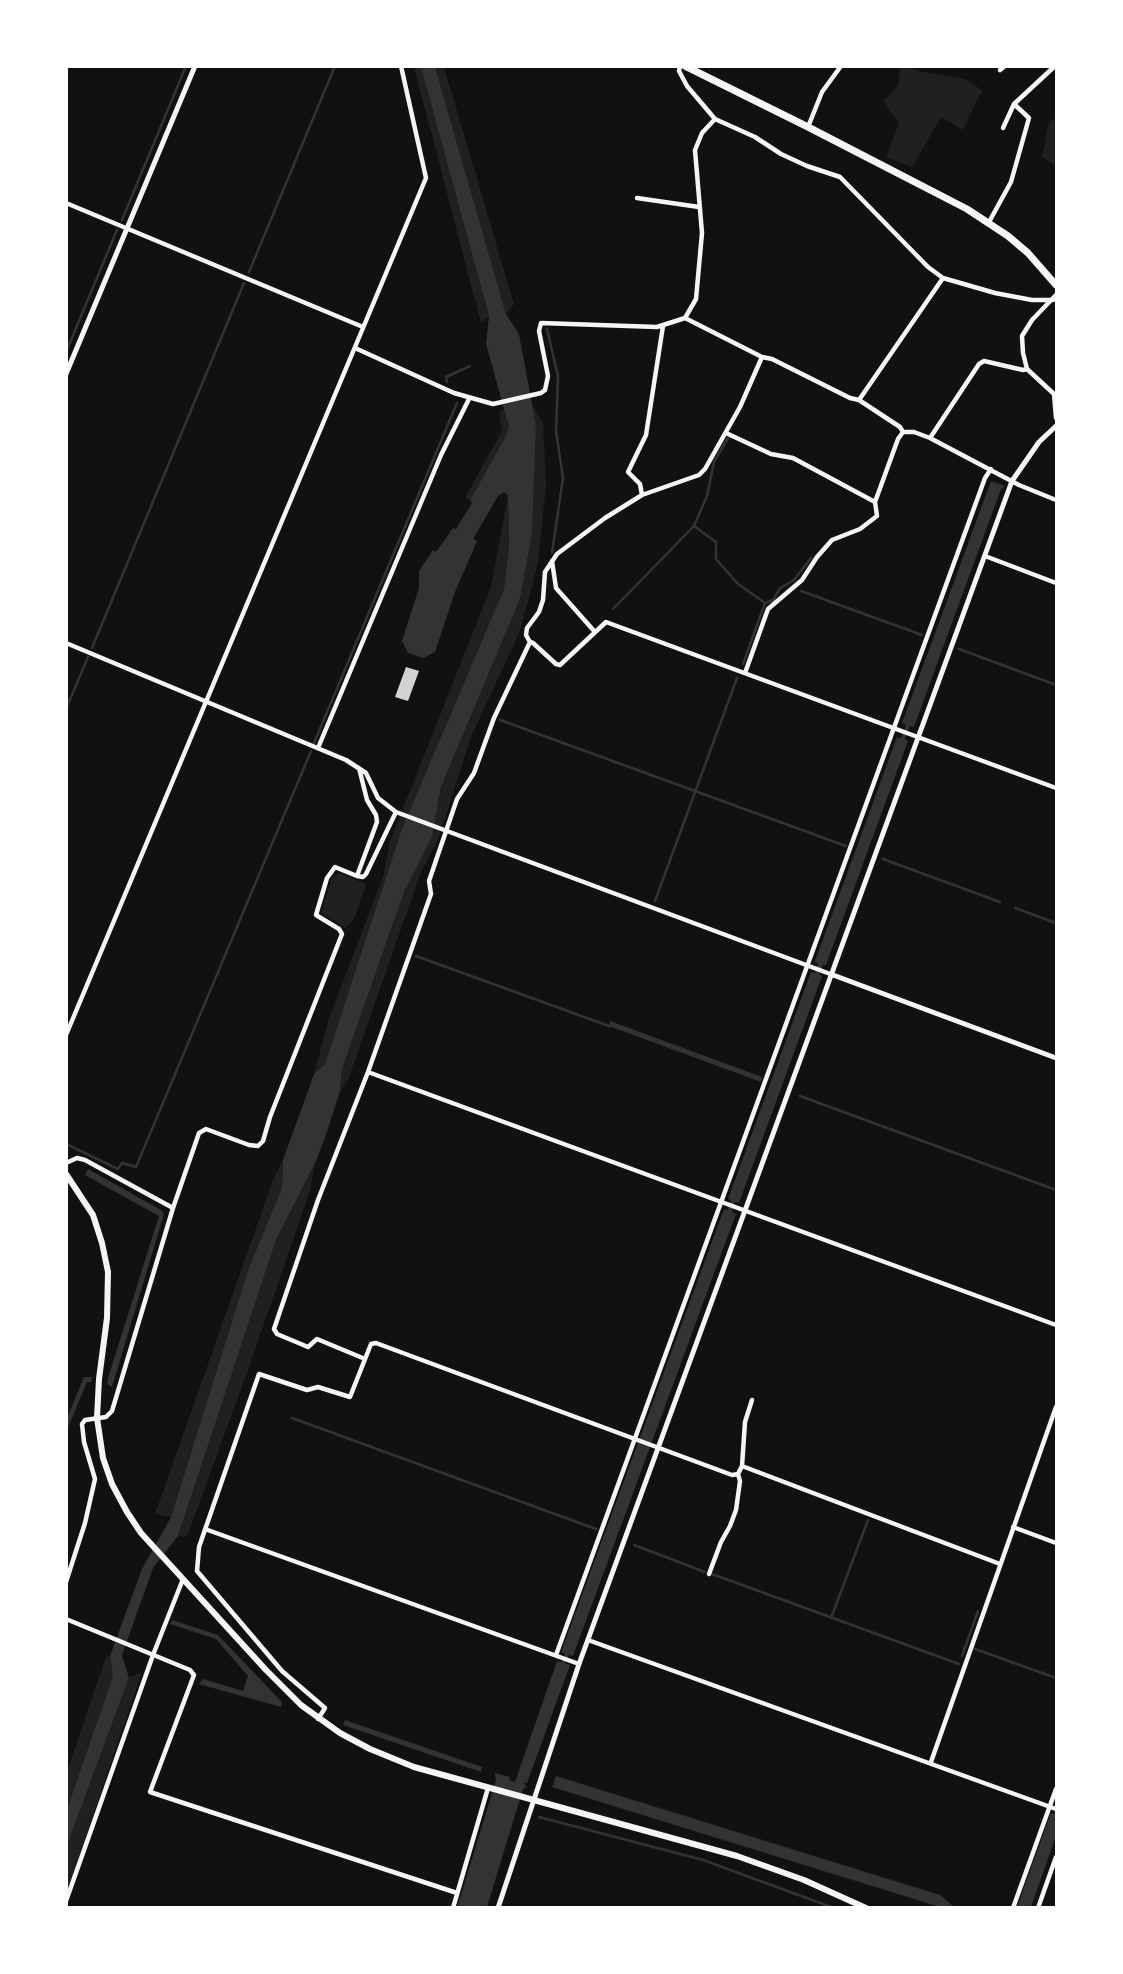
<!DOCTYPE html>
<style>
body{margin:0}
#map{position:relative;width:1123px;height:1974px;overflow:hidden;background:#111;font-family:"Noto Sans",sans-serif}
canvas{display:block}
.frame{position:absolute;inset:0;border:68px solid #fff;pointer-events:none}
</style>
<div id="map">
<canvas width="1123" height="1974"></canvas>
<div class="frame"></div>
</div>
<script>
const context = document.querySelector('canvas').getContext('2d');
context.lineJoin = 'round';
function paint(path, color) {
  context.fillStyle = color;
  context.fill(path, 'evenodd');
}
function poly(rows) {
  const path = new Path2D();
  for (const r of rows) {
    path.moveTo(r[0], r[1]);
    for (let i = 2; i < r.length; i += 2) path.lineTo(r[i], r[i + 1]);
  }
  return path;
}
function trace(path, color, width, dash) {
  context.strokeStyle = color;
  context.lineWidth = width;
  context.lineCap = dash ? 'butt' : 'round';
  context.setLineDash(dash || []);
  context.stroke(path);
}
const green = poly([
 [414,67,421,67,489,316,481,323],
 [435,67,444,67,514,304,506,314],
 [900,67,911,67,917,71,965,79,982,90,963,130,941,117,912,167,886,157,899,123,883,101,898,86],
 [1056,118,1056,166,1042,157,1049,121],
 [532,405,543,423,546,485,538,563,520,631,471,737,438,840,421,872,348,1080,340,1091,342,1069,404,892,432,837,441,787,520,599,532,533,536,425],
 [505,410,509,427,505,438,470,500,465,498,502,431,499,412],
 [508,495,509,546,504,589,403,829,325,1064,314,1074,329,1018,383,877,390,841,491,587],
 [339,873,366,884,354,919,345,928,321,913,332,878],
 [283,1160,282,1188,248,1270,171,1517,155,1514,273,1180],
 [315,1163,310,1191,248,1370,187,1537,178,1536,276,1240],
 [110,1656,113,1676,67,1809,67,1771,106,1657],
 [142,1672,67,1891,67,1845,129,1678]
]);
const water = poly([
 [421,67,435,67,506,314,519,334,536,425,532,533,520,599,441,787,432,837,404,892,342,1069,340,1091,325,1138,315,1163,276,1240,178,1536,153,1568,122,1655,129,1678,67,1845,67,1809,113,1676,110,1656,142,1569,171,1517,248,1270,282,1188,283,1160,314,1074,325,1064,402,829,504,589,509,546,508,495,504,492,498,496,473,539,477,541,455,592,435,652,423,658,408,653,402,641,419,588,419,571,433,550,436,552,453,528,456,529,472,503,470,500,505,438,509,427,486,344,489,316],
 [991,481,1005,486,1001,489,914,727,910,726,905,739,908,741,826,965,823,965,819,974,822,976,739,1203,735,1202,732,1212,736,1214,573,1656,569,1655,565,1663,570,1665,527,1783,523,1783,527,1786,523,1789,487,1907,457,1908,496,1780,495,1773,510,1777,509,1780,515,1782,557,1661,562,1662,565,1654,561,1652,724,1209,728,1210,731,1200,728,1199,811,972,815,973,818,964,815,961,897,737,901,738,906,725,902,723],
 [610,1021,762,1077,761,1082,609,1026],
 [88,1169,161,1210,164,1214,112,1387,107,1384,108,1378,159,1216,85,1175],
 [84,1377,92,1377,91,1382,87,1382,67,1430,67,1418],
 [172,1620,218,1635,282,1702,281,1707,199,1684,203,1679,243,1691,248,1676,216,1639,170,1624],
 [345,1720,482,1767,481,1772,343,1725],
 [556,1776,940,1895,954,1907,940,1907,552,1787],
 [1056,1811,1056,1836,1031,1907,1017,1907,1051,1813,1055,1814]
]);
const stream = poly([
 [122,220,186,66],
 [249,272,335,66],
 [547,329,558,376,556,431,563,478,552,553],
 [66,352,117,230],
 [447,382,446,377,470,366],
 [728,438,714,462,707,496,694,526,716,542,716,559,738,584,765,603,743,664],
 [801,591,922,635],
 [765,603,773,600,780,588,794,580,811,558],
 [613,609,694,526],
 [92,648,244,283],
 [959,649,1056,685],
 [66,709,88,657],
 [500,720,846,846],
 [314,743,457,403],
 [883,859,1000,902],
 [655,901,737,678],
 [1015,908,1056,923],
 [416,956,609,1026],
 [800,1096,1056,1190],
 [66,1144,118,1169,122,1163,136,1167,311,751],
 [292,1418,596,1529],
 [634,1545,705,1572],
 [712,1574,959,1664],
 [831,1618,868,1520],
 [975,1649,1056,1678],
 [962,1656,978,1611],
 [539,1817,703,1860,834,1908]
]);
const building = poly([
 [406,667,419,671,408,701,395,697]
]);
const minor = poly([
 [680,66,679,71,687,86,715,119,755,137,781,154,807,166,840,177,928,267,943,278,995,293,1032,300,1053,300],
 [1000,70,1005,66],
 [808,127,822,92,841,66],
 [1003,128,1014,104],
 [637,198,699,207],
 [66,203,363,327],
 [989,222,1011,182,1029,118,1014,104,1055,66],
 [1056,295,1032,320,1022,336,1023,353,1027,369,1054,394,1056,418],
 [685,318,762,357,772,359,850,398,859,400,900,427,903,432],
 [355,348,454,393,493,404,541,393,545,390,548,376,539,331,541,323,657,327,685,318,696,299,702,233,695,150,702,133,715,119],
 [762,357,740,407,705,469,699,475,642,495,605,518,557,554,545,572,543,600,539,612,527,628,526,635,530,642,533,643,556,664,560,665,606,622,1056,788],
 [859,400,943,278],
 [903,432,914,432,930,438,1019,485,1056,500],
 [726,433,771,454,793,458,875,502],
 [930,438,979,364,984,361,1023,370,1027,369],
 [642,495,640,484,628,472,646,435,663,326],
 [985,556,1056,583],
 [552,561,556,588,595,632],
 [66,643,346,760,366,773,378,798,396,812,833,975],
 [745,673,768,609,802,580,817,557,832,540,860,529,877,516,875,502,898,439,903,432],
 [318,748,441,455,469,399],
 [357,876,377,822,376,815,367,800,359,768],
 [66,1035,426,178,401,66],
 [368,1072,1056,1325],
 [66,1163,77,1158,85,1160,173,1208],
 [365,1359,317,1339,308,1347,277,1334,274,1329,318,1200,368,1072,431,894,429,881,457,799,474,773,494,718,530,642],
 [742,1466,745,1422,752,1400],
 [1013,1527,1056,1543],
 [205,1529,579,1664],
 [709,1574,721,1542,730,1526,736,1510,740,1481,738,1474],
 [66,1582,85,1523,95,1479,84,1442,82,1424,85,1420,106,1417,112,1411,173,1208,199,1133,206,1129,249,1145,258,1146,263,1141,270,1117,342,934,339,929,316,915,327,878,335,867,357,876,363,877,366,874,396,812],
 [66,1619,190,1670,194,1675,150,1792,457,1893],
 [588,1640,1056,1809],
 [556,1655,985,478,991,469],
 [318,1719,325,1708,282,1671,197,1571,199,1547,259,1374,307,1390,318,1387,350,1397,371,1344,376,1343,732,1475,738,1474,742,1466,1000,1564],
 [931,1762,1056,1407],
 [66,1901,153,1655,183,1579],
 [453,1908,488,1788],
 [1013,1908,1056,1789],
 [1038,1908,1056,1857]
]);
const tertiary = poly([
 [66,374,195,66],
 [833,975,1056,1058],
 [498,1908,579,1664,1012,481,1039,442,1056,426]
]);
const secondary = poly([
 [66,1174,93,1215,102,1243,108,1272,107,1318,99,1379,97,1418,103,1458,112,1484,127,1512,141,1533,266,1670,301,1705,340,1733,370,1749,414,1767,737,1856,804,1880,866,1908]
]);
const primary = poly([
 [685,66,808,127,967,209,1008,236,1028,253,1056,285]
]);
paint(green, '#202020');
paint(water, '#333');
trace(stream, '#333', 2.5);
paint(building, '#d3d3d3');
trace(minor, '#f5f5f5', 4.5);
trace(tertiary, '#f5f5f5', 5);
trace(secondary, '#f5f5f5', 6);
trace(primary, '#f5f5f5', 7);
</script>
